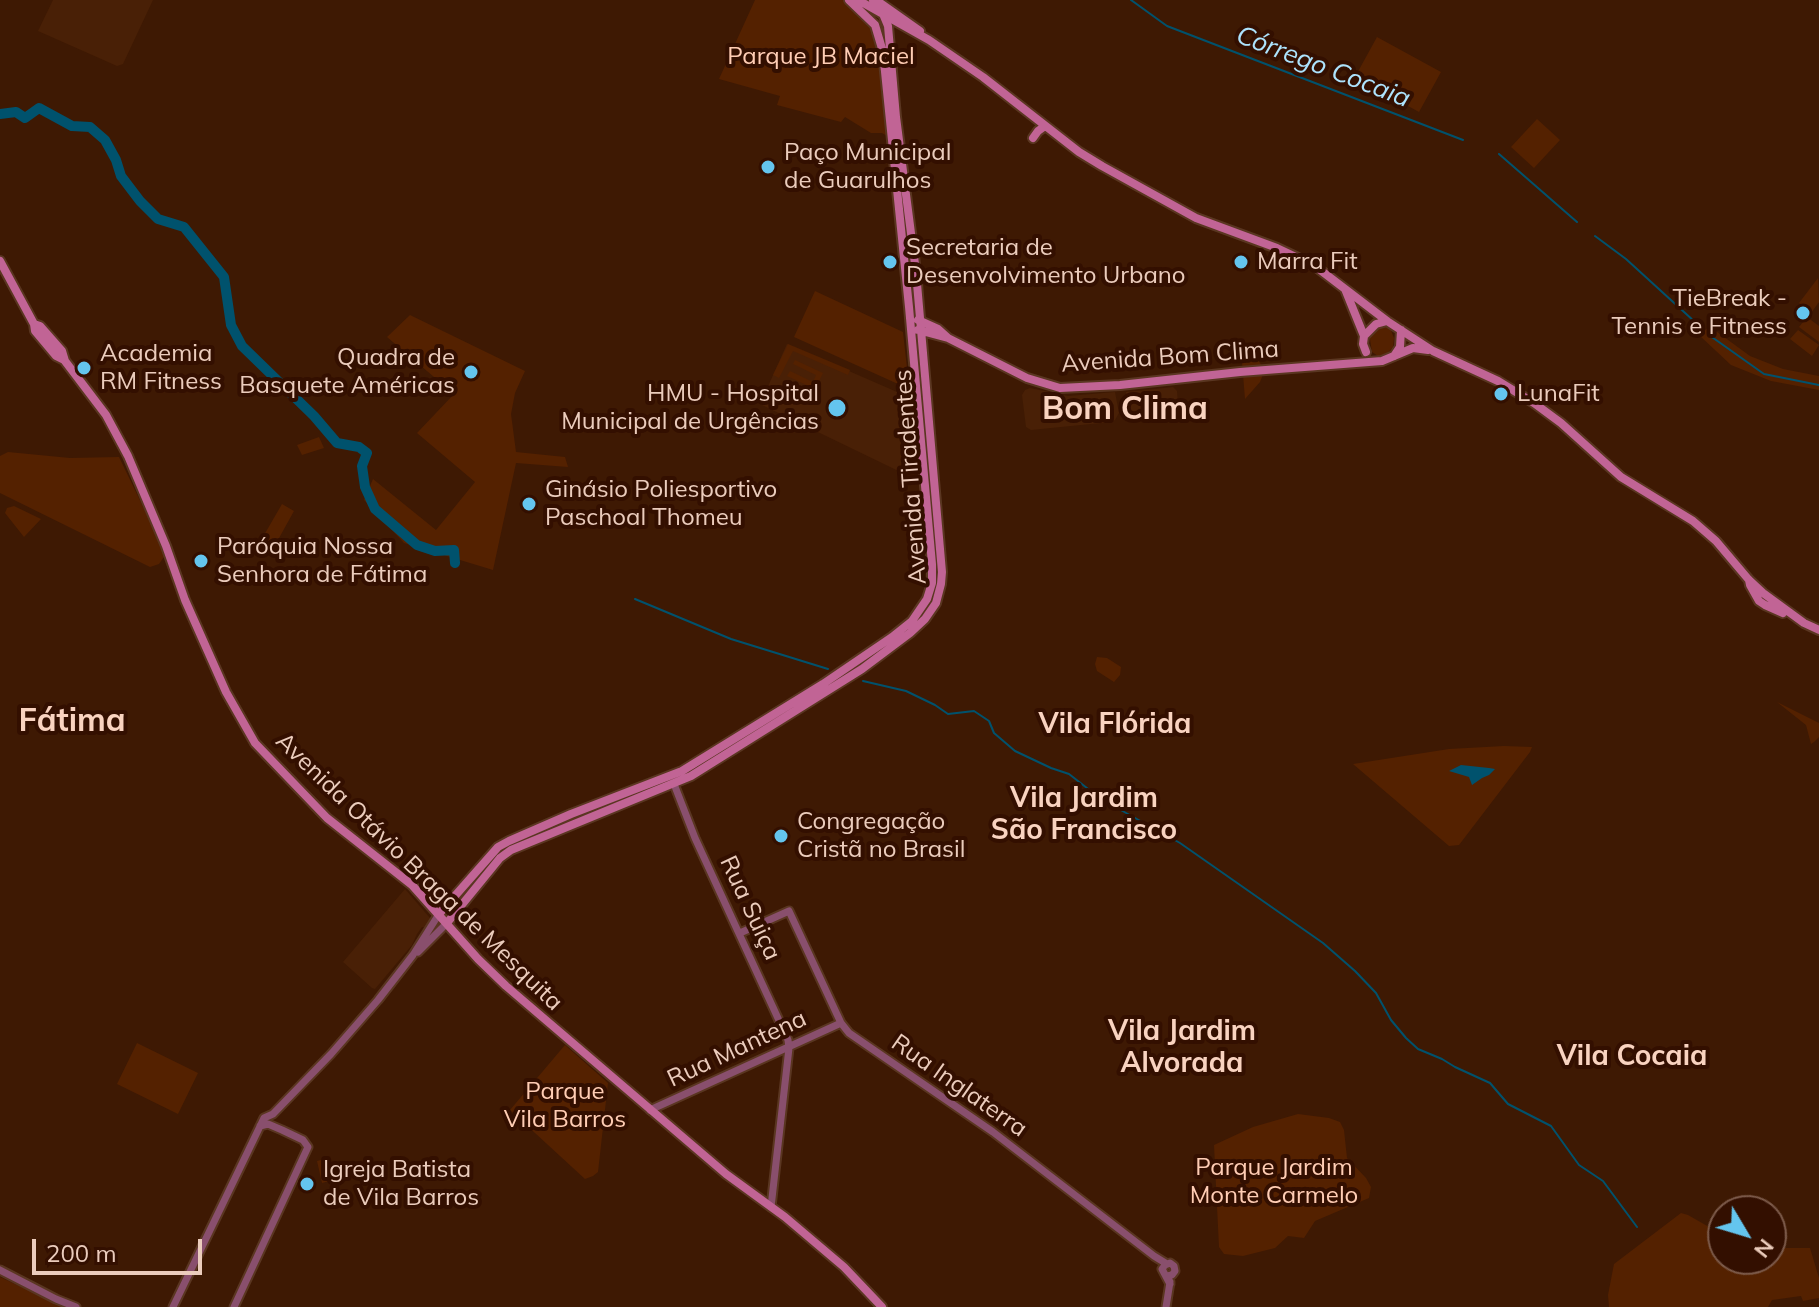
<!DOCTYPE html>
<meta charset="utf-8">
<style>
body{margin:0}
#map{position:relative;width:1819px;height:1307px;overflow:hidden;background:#3e1903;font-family:Mulish,sans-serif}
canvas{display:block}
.north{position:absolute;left:1707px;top:1195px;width:80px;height:80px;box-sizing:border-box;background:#330f00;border:2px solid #7d5b4b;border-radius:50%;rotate:128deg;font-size:22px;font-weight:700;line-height:32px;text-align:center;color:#ebccbc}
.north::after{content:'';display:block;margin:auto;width:28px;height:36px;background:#64c5ee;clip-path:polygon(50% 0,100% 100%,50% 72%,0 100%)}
.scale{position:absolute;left:32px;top:1239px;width:170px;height:36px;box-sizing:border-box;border:4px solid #ebccbc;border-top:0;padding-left:10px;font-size:24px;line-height:28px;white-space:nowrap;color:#ebccbc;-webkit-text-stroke:6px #330f00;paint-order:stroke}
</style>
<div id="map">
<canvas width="1819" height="1307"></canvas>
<div class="north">N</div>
<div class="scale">200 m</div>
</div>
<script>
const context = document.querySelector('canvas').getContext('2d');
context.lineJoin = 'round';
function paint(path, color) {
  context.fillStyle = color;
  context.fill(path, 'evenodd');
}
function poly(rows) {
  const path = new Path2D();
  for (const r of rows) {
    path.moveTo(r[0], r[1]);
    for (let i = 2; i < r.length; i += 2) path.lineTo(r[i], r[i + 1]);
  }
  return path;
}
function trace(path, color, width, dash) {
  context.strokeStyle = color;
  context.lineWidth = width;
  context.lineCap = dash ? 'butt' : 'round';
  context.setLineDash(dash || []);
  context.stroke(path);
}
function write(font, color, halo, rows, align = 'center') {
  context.font = font + ' Mulish,sans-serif';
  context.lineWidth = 8;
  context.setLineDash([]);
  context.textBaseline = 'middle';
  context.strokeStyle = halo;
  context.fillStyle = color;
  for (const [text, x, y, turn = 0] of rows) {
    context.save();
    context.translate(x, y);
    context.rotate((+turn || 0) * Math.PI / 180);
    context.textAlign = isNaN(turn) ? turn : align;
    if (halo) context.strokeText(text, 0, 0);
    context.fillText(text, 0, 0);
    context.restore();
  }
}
const built = poly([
 [53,0,153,0,123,64,117,66,38,31],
 [787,344,904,395,915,479,760,404],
 [1173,387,1177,391,1179,417,1128,422,1126,392],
 [1030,388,1068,396,1115,392,1119,413,1115,420,1111,422,1031,430,1026,427,1022,395,1025,390],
 [405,889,430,918,430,922,426,928,422,927,417,934,412,945,375,989,372,988,343,962]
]);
const green = poly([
 [755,0,844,0,859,13,874,32,878,44,889,137,882,133,871,133,845,117,841,122,777,105,780,96,719,79],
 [1377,37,1441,72,1419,112,1355,77],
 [1537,119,1560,140,1534,168,1511,147],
 [1818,278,1819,302,1811,313,1799,303],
 [815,291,903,332,908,377,898,384,794,337],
 [410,315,525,371,515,393,511,414,516,452,565,457,568,467,516,463,493,570,404,543,364,500,373,479,436,530,475,482,417,433,454,394,387,337],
 [1807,317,1819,326,1819,342,1799,327],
 [1385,325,1390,328,1394,338,1393,347,1386,355,1378,356,1372,352,1369,333,1375,327],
 [1709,326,1750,356,1783,369,1819,376,1819,390,1771,381,1731,365,1700,336],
 [1798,330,1819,345,1812,356,1790,339],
 [788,344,850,370,848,375,793,351,779,378,773,375],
 [1241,350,1255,355,1262,366,1262,377,1260,382,1245,399],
 [795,360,823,373,815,389,787,376,790,371,813,382,816,375,793,364],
 [319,437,324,448,302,455,297,445],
 [8,452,70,458,119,457,166,554,159,564,150,567,0,493,0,456],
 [282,504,294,511,273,549,260,542],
 [14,506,41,519,24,537,5,513,7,508],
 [1097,657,1107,658,1121,667,1120,675,1114,682,1097,671,1095,664],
 [1777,702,1819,723,1819,737,1814,742,1811,744,1806,725],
 [1504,746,1532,747,1530,752,1459,845,1449,846,1353,764,1449,749],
 [137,1043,198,1073,178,1114,117,1084],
 [565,1045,608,1083,598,1172,593,1176,585,1179,510,1110],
 [1298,1114,1329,1118,1340,1122,1344,1130,1347,1158,1366,1178,1371,1187,1369,1198,1315,1221,1304,1238,1288,1236,1275,1248,1243,1256,1224,1254,1219,1247,1214,1145,1253,1127],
 [328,1158,333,1180,322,1183,317,1161],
 [1681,1213,1688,1215,1723,1235,1723,1259,1771,1259,1771,1248,1810,1248,1819,1278,1819,1298,1803,1301,1801,1296,1772,1300,1768,1307,1609,1307,1608,1295,1614,1264],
 [0,1277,49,1300,66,1307,0,1307]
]);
const water = poly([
 [1461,765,1489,768,1495,769,1489,775,1482,778,1472,785,1469,777,1449,771]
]);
const stream = poly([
 [1131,0,1167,26,1463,140],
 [1499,154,1577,222],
 [1595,236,1626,259,1695,322],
 [1709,335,1764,374,1819,385],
 [635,599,731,639,828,669],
 [863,681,906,691,935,705,948,714,974,711,989,721,994,733,1015,751,1051,768,1069,774,1101,799,1180,843,1323,943,1355,971,1376,993,1391,1020,1406,1038,1418,1049,1442,1059,1455,1067,1490,1083,1508,1104,1551,1126,1579,1165,1603,1181,1637,1227]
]);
const river = poly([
 [0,114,16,112,25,118,39,108,72,126,90,127,105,140,116,160,121,176,140,201,158,219,184,227,224,277,231,325,242,346,314,416,337,443,359,447,367,453,362,466,365,487,375,509,417,545,435,551,454,550,455,563]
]);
const tertiary = poly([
 [674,784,695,838,788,1040,789,1048,771,1207],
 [740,933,789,911,841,1023,849,1033,993,1132,1154,1256,1167,1264],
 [418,952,447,923],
 [650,1110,841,1023],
 [0,1270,56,1299,76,1307],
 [1167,1276,1172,1275,1175,1271,1174,1266,1170,1263,1165,1265,1162,1269,1170,1284],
 [173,1307,264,1118,273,1114,331,1054,378,1000,413,955,439,914],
 [234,1307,308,1147,303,1140,282,1130,268,1124,260,1126],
 [1166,1307,1170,1282]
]);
const secondary = poly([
 [858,0,929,40,983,77,1079,152,1102,166,1196,218,1277,248,1315,266,1387,321,1433,351,1498,381,1534,403,1561,423,1621,477,1693,521,1716,541,1749,580,1763,593,1804,623,1819,630],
 [876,0,920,31],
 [1033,138,1038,131,1045,126],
 [0,261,34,324,35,331,56,356,64,360],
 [1345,289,1364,336,1363,344,1366,352],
 [918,320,938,329,948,338,1027,378,1060,388,1120,385,1240,372,1382,361,1413,348,1428,350],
 [34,324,40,326,62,351,65,361,106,415,128,456,166,546,185,600,226,692,255,743,327,818,412,885,478,959,506,986,726,1174,785,1217,844,1267,882,1307],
 [918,330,948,338],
 [1364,336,1376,324,1387,321],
 [1394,356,1400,347,1401,330],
 [1749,580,1750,585,1759,601,1765,605,1783,613],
 [439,914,498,847,509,841,571,814,682,771,823,684,892,637,912,621,927,599,932,583,932,564,909,307,883,52,875,25,849,0],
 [447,923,500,858,511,850,691,776,862,669,910,633,925,619,936,603,941,584,942,572,916,272,896,117,888,26,883,14,873,0]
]);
const markers = [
 [768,167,8,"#64c5ee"],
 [890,262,8,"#64c5ee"],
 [1241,262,8,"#64c5ee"],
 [1803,313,8,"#64c5ee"],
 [84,368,8,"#64c5ee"],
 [471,372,8,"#64c5ee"],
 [1501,394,8,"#64c5ee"],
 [837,408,10,"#64c5ee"],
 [529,504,8,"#64c5ee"],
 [201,561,8,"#64c5ee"],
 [781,836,8,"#64c5ee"],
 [307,1184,8,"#64c5ee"]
];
const parkNames = [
 ["Parque JB Maciel",821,57],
 ["Parque",565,1092],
 ["Vila Barros",565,1120],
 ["Parque Jardim",1274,1168],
 ["Monte Carmelo",1274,1196]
];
const poiNames = [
 ["Paço Municipal",784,153],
 ["de Guarulhos",784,181],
 ["Secretaria de",906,248],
 ["Desenvolvimento Urbano",906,276],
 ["Marra Fit",1257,262],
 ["TieBreak -",1787,299,"right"],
 ["Tennis e Fitness",1787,327,"right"],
 ["Academia",100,354],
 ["RM Fitness",100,382],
 ["Quadra de",455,358,"right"],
 ["Basquete Américas",455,386,"right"],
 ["HMU - Hospital",819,394,"right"],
 ["Municipal de Urgências",819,422,"right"],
 ["LunaFit",1517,394],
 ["Ginásio Poliesportivo",545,490],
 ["Paschoal Thomeu",545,518],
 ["Paróquia Nossa",217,547],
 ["Senhora de Fátima",217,575],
 ["Congregação",797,822],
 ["Cristã no Brasil",797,850],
 ["Igreja Batista",323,1170],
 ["de Vila Barros",323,1198]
];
const streetNames = [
 ["Avenida Bom Clima",1170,357,-4],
 ["Avenida Tiradentes",911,477,-94],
 ["Avenida Otávio Braga de Mesquita",419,872,44],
 ["Rua Suiça",750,908,65],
 ["Rua Mantena",737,1049,-25],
 ["Rua Inglaterra",959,1086,35]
];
const waterNames = [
 ["Córrego Cocaia",1323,67,21]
];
const quarterNames = [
 ["Vila Flórida",1115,725],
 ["Vila Jardim",1084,799],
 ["São Francisco",1084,831],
 ["Vila Jardim",1182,1032],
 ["Alvorada",1182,1064],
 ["Vila Cocaia",1632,1057]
];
const districtNames = [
 ["Bom Clima",1125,409],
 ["Fátima",72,721]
];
paint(built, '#492006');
paint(green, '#542100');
paint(water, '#00526d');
trace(stream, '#00526d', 2);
trace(river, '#00526d', 10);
trace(tertiary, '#5a3621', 11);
trace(secondary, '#5a3621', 12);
trace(tertiary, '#894f6d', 7);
trace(secondary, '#c16495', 8);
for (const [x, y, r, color] of markers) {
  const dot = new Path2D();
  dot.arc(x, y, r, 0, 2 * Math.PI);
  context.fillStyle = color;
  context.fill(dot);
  trace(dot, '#330f00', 3);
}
write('24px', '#ffcdb4', '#330f00', parkNames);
write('24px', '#ebccbc', '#330f00', poiNames, 'left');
write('24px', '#ebccbc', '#330f00', streetNames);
write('italic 26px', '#ade3fd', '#330f00', waterNames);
write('bold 28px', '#f9d3c0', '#330f00', quarterNames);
write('bold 32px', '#f9d3c0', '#330f00', districtNames);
</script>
